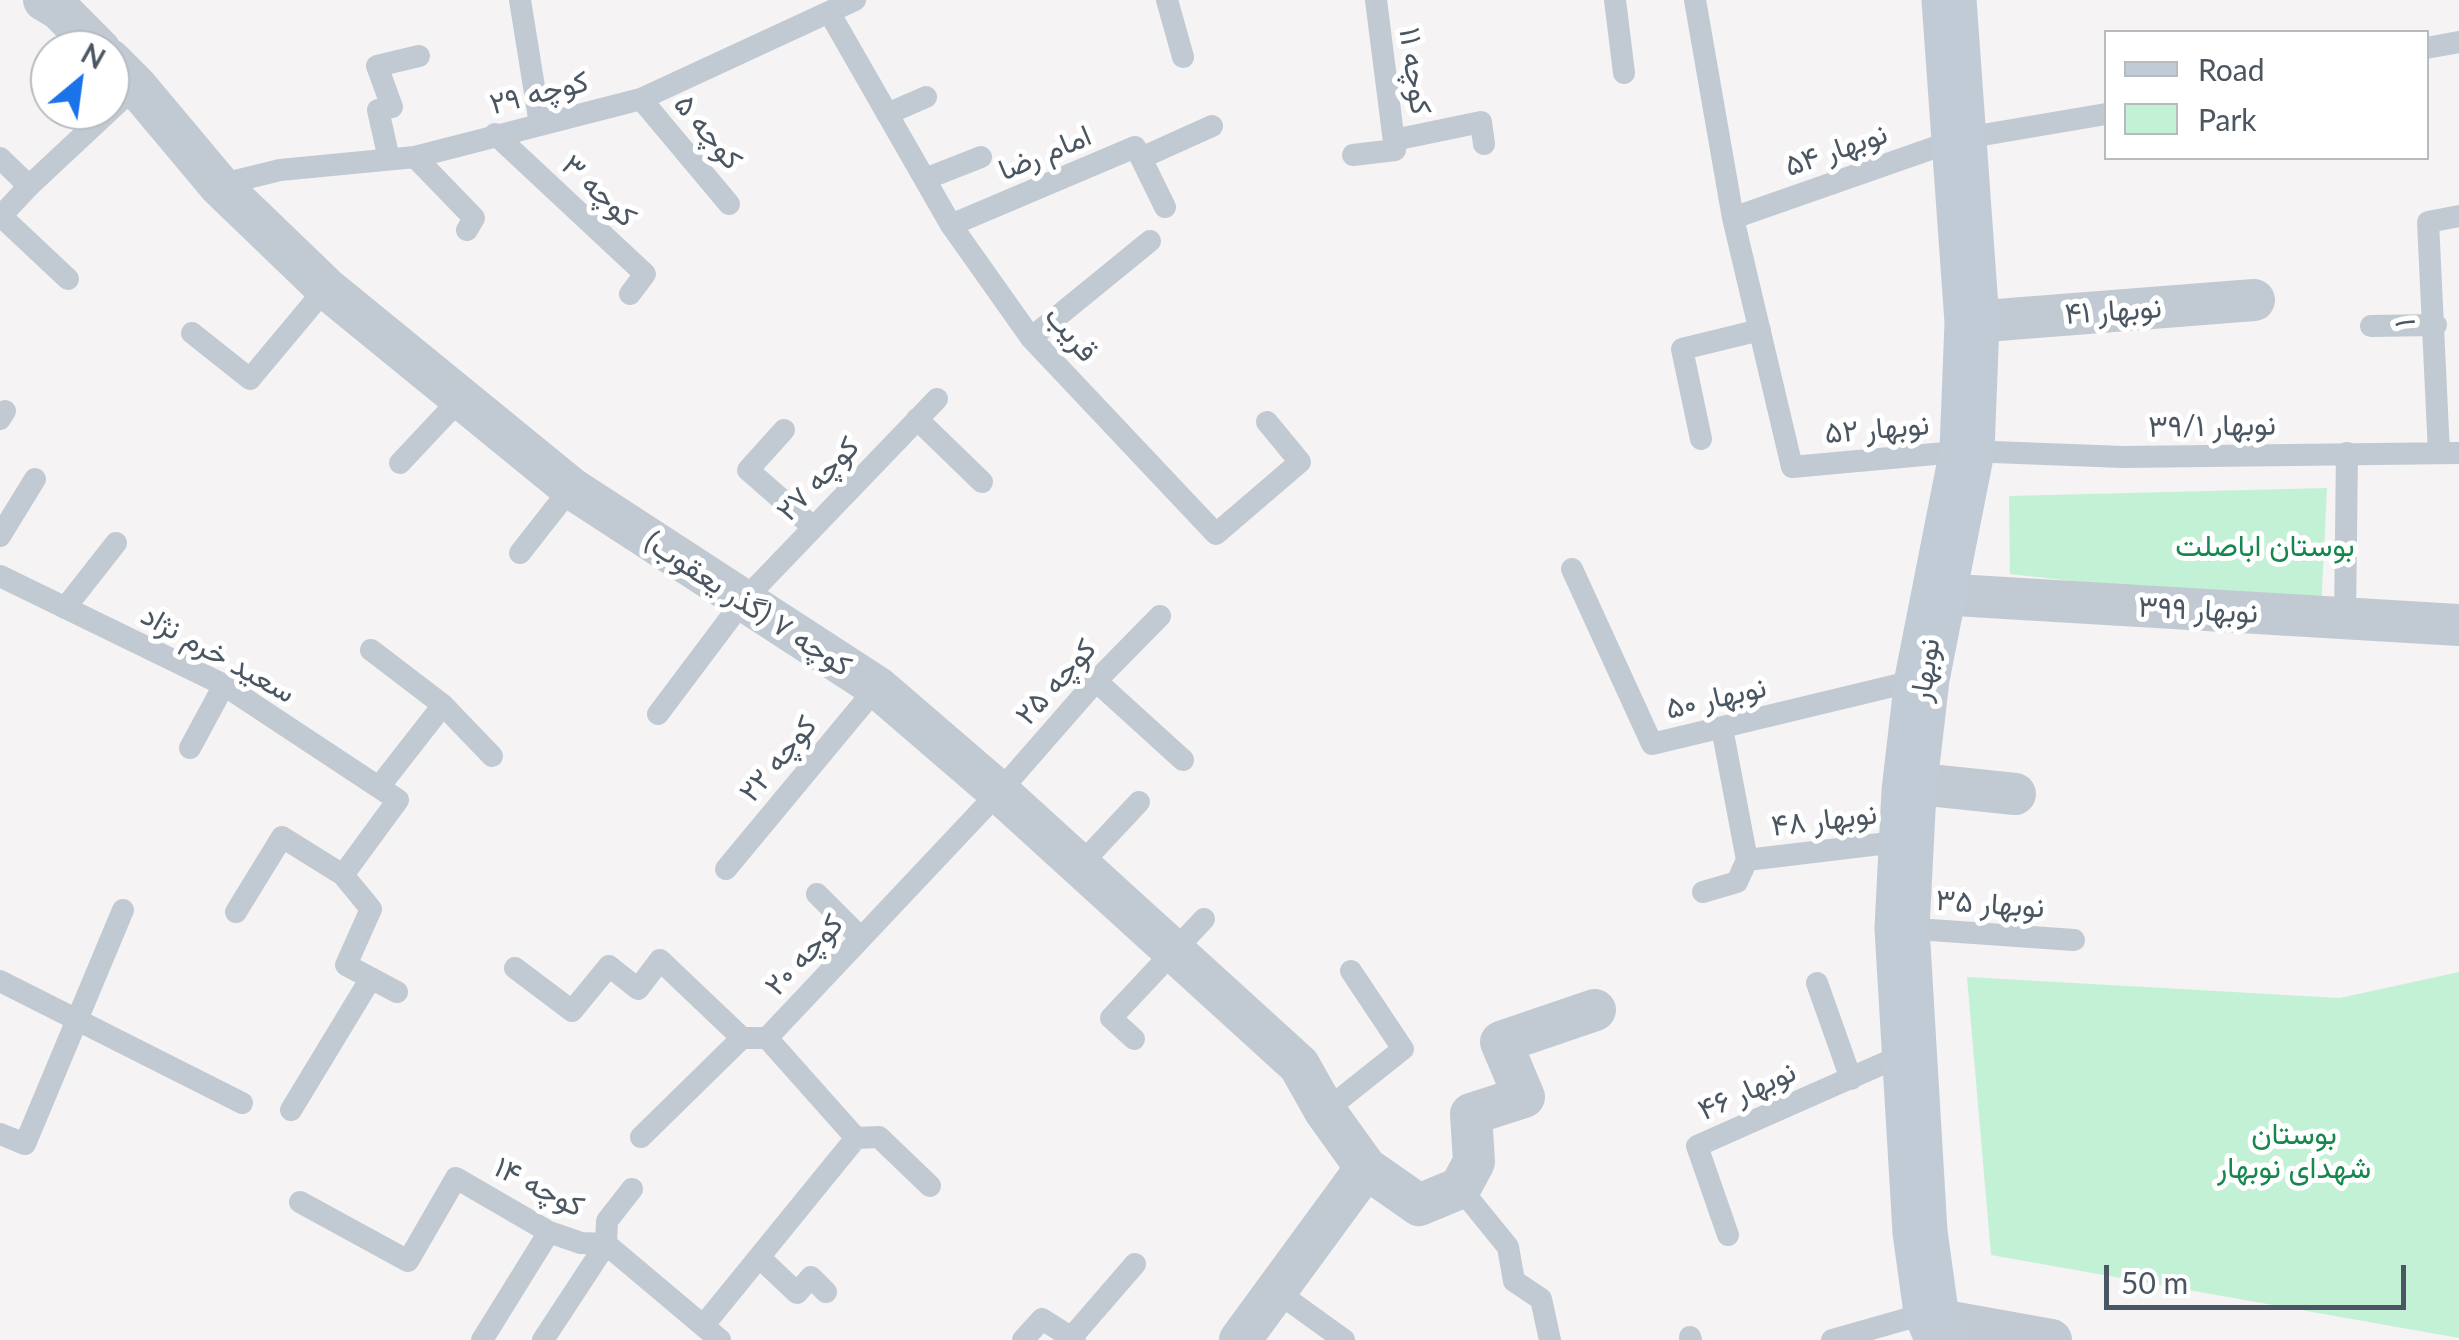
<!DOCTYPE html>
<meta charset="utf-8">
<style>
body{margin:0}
#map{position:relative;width:2459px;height:1340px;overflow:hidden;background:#f5f3f3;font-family:Lato,sans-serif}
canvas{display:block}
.legend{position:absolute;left:2104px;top:30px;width:325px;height:130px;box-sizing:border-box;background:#fff;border:2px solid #b7bbc0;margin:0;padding:12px 18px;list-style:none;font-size:30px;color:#4a5661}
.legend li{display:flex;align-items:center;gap:20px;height:50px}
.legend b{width:50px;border:2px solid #b7bbc0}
.north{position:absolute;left:30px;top:30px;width:100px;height:100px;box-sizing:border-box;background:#fff;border:2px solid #b7bbc0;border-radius:50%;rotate:29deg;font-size:28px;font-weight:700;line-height:40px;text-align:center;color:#4a5661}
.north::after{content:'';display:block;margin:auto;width:35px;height:45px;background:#1a73e8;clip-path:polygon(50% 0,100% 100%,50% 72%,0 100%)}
.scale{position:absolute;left:2104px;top:1265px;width:302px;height:45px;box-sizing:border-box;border:5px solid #4a5661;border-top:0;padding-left:12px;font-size:30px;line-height:35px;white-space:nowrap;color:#4a5661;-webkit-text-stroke:8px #fff;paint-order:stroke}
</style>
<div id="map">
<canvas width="2459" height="1340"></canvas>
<ul class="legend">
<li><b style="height:12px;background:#c1cbd6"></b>Road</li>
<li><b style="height:28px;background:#c3f1d5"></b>Park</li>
</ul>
<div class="north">N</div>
<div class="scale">50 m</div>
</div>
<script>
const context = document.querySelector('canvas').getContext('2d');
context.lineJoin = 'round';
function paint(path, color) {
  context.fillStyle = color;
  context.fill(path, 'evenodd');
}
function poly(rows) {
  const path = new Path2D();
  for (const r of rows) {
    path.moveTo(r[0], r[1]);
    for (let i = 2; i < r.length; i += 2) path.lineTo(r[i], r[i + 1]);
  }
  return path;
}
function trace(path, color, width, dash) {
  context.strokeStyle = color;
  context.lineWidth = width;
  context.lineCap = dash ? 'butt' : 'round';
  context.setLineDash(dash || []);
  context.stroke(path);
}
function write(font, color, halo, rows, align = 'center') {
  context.font = font + ' Lato,Vazirmatn,sans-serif';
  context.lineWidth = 10;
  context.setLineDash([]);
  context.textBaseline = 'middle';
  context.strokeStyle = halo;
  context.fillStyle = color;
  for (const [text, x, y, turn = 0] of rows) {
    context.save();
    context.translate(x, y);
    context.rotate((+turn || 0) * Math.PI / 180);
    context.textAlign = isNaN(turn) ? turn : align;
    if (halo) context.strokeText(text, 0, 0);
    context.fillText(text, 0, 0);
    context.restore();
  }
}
const green = poly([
 [2327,488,2321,609,2010,574,2009,496],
 [2459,972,2459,1338,1991,1255,1967,977,2340,998]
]);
const lane = poly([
 [520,0,540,124],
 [1167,0,1183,57],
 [1615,0,1624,73],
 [1695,0,1733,218,1792,467,1967,451,2123,457,2459,453],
 [829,12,951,225,1031,338,1216,534,1300,462,1267,422],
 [2426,48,2459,42],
 [641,99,729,204],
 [887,114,926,97],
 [495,134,645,274,630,294],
 [1394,140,1481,122,1484,144],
 [1353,155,1395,150,1376,0],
 [415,157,474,218,467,230],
 [0,158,29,186],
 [1141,158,1165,207],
 [389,159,378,110,392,107,377,66,419,56],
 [925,179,981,157],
 [219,185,280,170,415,157,641,99,855,0],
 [1,216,68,279],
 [0,217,29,186,136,86],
 [1733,218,1959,139,2106,114],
 [951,225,1135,147,1141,158,1212,126],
 [2371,326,2436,325],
 [192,333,250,379,326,288],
 [1031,338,1150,241],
 [0,419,5,411],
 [917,419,982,482],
 [784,430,748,470,813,527],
 [1701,439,1682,349,1760,330],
 [2439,453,2428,222,2459,216],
 [400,463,462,397],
 [0,536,35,479],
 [520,553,571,488],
 [1572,569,1652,744,1922,679],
 [0,576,224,685,398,800,343,875],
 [65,608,116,543],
 [2345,618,2347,453],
 [371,650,443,705,492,756],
 [1096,681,1183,760],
 [658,714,743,601,937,399],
 [190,748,224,685],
 [379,787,443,705],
 [1747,860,1905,841],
 [1080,865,1139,802],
 [726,869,877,687],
 [1703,892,1737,882,1747,860,1722,728],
 [817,894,861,938],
 [236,912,282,837,343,875,371,909,346,965,397,992],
 [1902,928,2074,940],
 [515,968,572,1011,609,966,638,989,660,960,742,1038],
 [0,981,242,1103],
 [1817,983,1851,1079],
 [767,1038,856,1138,879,1137,930,1186],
 [1134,1039,1111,1018,1204,919],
 [291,1110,371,978],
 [1325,1111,1403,1049,1351,971],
 [0,1134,25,1144,123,910],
 [641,1137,742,1038,767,1038,999,792,1096,681,1160,616],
 [1460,1188,1508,1247,1514,1281,1541,1299,1550,1340],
 [300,1202,408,1261,456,1178,549,1232,581,1243,606,1244,720,1340],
 [1728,1235,1697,1146,1907,1053],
 [759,1257,797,1293,811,1277,826,1292],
 [1276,1291,1344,1340],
 [703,1326,856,1138],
 [1690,1337,1691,1340],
 [1071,1338,1135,1264],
 [482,1340,549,1232],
 [543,1340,606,1244,607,1221,632,1189],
 [1023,1340,1042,1319,1075,1340],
 [1832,1340,1931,1312]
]);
const street = poly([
 [44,0,59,9,100,50],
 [110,60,136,86,219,185,326,288,571,488,877,687,999,792,1299,1065,1325,1111,1366,1168],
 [1972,322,2254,300],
 [1938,594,2459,625],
 [1910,783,2015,794],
 [1934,1319,2051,1340],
 [1240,1340,1366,1168,1419,1205,1460,1188,1474,1162,1471,1114,1524,1097,1501,1042,1595,1010]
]);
const secondary = poly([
 [1943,1340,1931,1312,1920,1232,1902,928,1909,791,1922,679,1967,451,1972,322,1949,0]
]);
const streetNames = [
 ["کوچه ۱۱",1415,71,82],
 ["کوچه ۲۹",539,93,-14],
 ["کوچه ۵",708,132,50],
 ["نوبهار ۵۴",1836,150,-19],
 ["امام رضا",1045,153,-23],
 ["کوچه ۳",599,191,43],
 ["نوبهار ۴۱",2113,311,-4],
 ["۱",2405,323,-93],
 ["قریب",1071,334,49],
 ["نوبهار ۳۹/۱",2212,426,-1],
 ["نوبهار ۵۲",1877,429,-5],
 ["کوچه ۲۷",818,479,-46],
 ["کوچه ۷ (گذر یعقوب)",748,604,33],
 ["نوبهار ۳۹۹",2198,610,3],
 ["سعید خرم نژاد",218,654,29],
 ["نوبهار",1925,670,-81],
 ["کوچه ۲۵",1056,682,-48],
 ["نوبهار ۵۰",1716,698,-13],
 ["کوچه ۲۲",778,759,-50],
 ["نوبهار ۴۸",1824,820,-7],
 ["نوبهار ۳۵",1990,904,4],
 ["کوچه ۲۰",804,955,-47],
 ["نوبهار ۴۶",1747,1091,-24],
 ["کوچه ۱۴",539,1187,27]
];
const parkNames = [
 ["بوستان اباصلت",2265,546],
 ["بوستان",2294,1134],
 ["شهدای نوبهار",2294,1168]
];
paint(green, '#c3f1d5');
trace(lane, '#c1cad2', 22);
trace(street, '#c1cad2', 42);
trace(secondary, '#c1cbd6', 55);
write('30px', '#4a5661', '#fff', streetNames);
write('30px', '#17864f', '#fff', parkNames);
</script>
